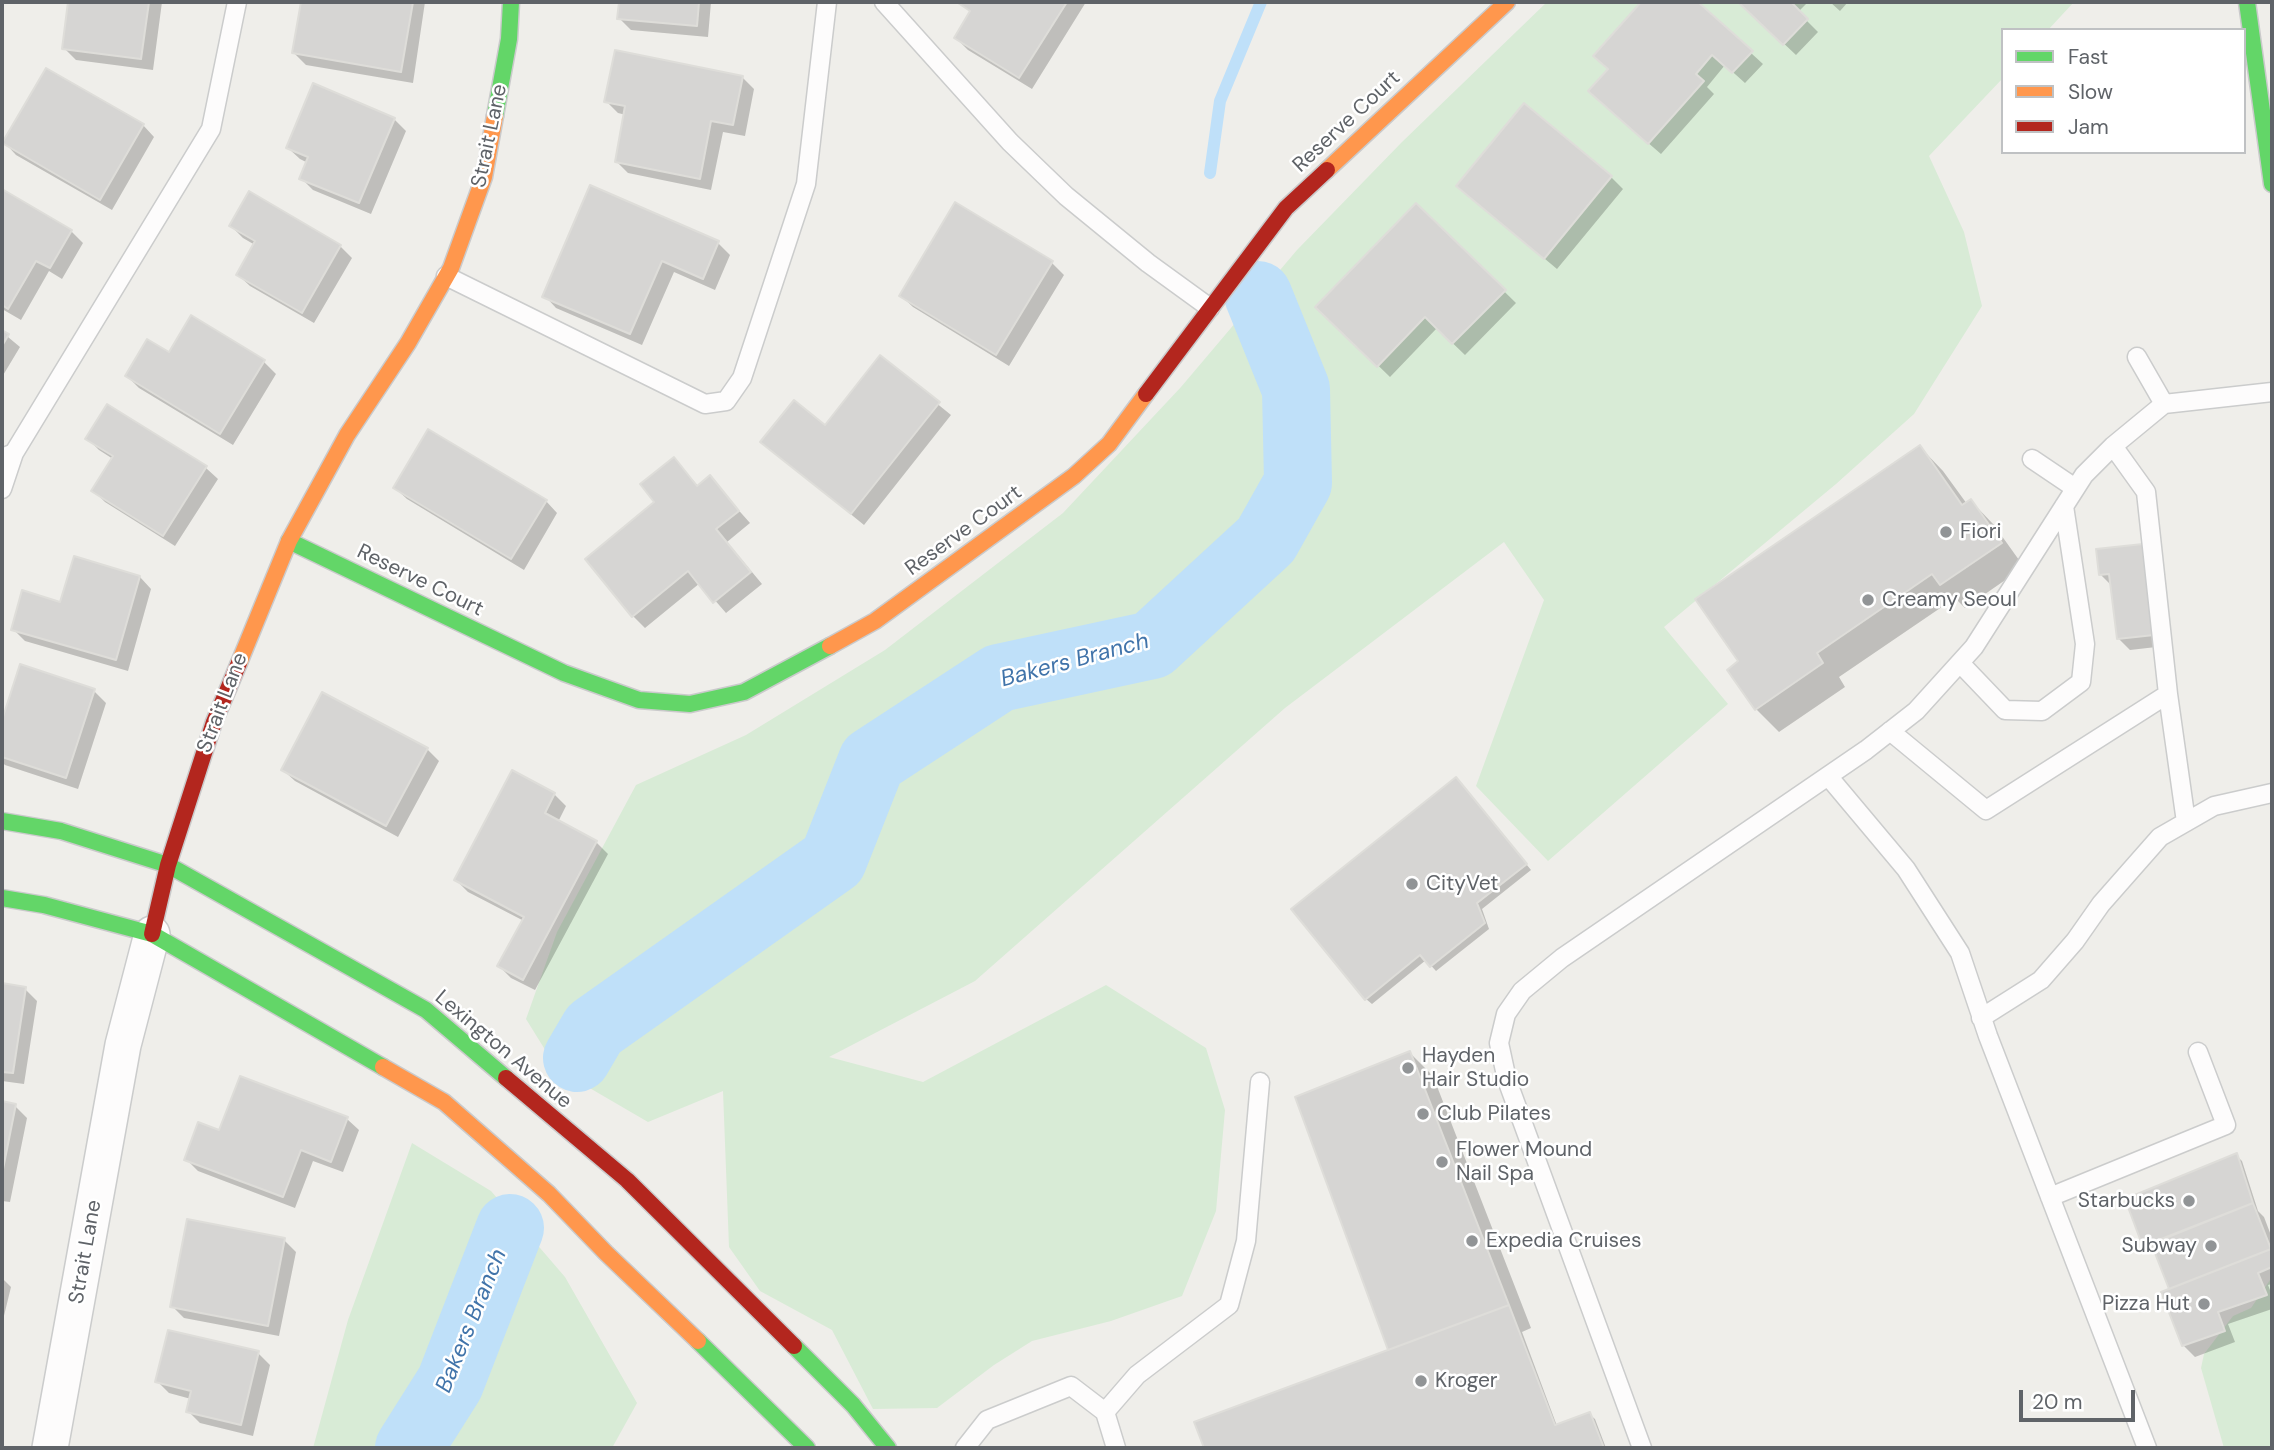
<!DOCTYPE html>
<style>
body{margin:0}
#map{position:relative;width:2274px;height:1450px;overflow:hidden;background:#efeeea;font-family:"DM Sans",sans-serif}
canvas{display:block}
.frame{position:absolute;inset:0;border:4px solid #5f6368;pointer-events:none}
.legend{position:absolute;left:2001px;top:28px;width:245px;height:126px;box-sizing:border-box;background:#fff;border:2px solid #bfc1c3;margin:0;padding:9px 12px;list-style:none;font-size:21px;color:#5f6368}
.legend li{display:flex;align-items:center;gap:14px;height:35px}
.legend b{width:35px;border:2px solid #bfc1c3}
.scale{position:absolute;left:2019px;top:1390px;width:116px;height:32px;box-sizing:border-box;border:4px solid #5f6368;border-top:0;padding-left:9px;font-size:21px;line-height:24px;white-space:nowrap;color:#5f6368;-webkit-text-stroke:5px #fff;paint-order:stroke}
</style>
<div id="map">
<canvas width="2274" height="1450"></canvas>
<div class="frame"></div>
<ul class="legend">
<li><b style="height:9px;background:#63d668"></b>Fast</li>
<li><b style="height:9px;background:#ff974d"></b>Slow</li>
<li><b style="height:9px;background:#b3261e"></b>Jam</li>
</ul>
<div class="scale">20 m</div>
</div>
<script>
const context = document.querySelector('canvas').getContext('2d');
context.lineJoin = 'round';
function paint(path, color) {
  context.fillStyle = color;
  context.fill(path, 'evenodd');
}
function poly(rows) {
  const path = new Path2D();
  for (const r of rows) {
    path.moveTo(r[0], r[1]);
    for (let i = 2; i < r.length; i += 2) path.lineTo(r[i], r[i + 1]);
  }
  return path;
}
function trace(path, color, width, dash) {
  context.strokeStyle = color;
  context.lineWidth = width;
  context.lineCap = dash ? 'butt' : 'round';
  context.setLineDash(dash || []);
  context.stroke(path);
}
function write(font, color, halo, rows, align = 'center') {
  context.font = font + ' "DM Sans",sans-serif';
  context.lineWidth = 5;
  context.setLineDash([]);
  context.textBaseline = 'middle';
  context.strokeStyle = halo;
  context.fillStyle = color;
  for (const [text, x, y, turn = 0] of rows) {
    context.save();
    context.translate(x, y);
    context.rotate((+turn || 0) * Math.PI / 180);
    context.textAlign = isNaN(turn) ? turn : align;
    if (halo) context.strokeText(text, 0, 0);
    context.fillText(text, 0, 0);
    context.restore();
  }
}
const green = poly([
 [1547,2,2074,2,2048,30,2003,30,2003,78,1929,156,1964,232,1982,306,1914,414,1836,484,1664,627,1728,704,1548,861,1476,786,1544,600,1504,542,1285,708,975,981,829,1057,923,1082,1106,985,1206,1048,1225,1110,1216,1211,1182,1296,1111,1321,1032,1341,994,1365,937,1408,873,1409,832,1330,760,1291,729,1247,723,1091,648,1122,557,1069,526,1019,557,932,636,785,746,735,885,650,1063,513,1181,387,1297,250,1402,142],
 [412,1143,491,1191,565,1277,637,1403,612,1448,313,1448,348,1320],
 [2272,1277,2272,1448,2224,1448,2201,1368,2204,1354,2233,1316,2251,1308]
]);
const shadow = poly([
 [70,2,162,2,153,70,76,60,64,48],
 [303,2,425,2,413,83,306,65,294,53],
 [620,2,711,2,708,37,631,30,619,18],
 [962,2,1086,2,1032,89,968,50,956,38,971,13],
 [1644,2,1695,2,1763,64,1745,83,1725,65,1707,87,1714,94,1661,154,1602,103,1609,69,1595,56],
 [1740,2,1808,2,1798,12,1818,32,1796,55],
 [1830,2,1848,2,1840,11],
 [742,77,754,89,745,136,723,132,711,190,628,173,617,162,626,115,618,113,606,101],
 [394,119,406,131,371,214,313,190,301,178,308,163,300,159,288,148],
 [143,125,154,137,112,210,16,155,5,143],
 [1611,177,1623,189,1557,269,1458,186],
 [2,191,71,231,83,243,62,279,49,271,21,320,2,309],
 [1416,205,1516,303,1465,355,1437,328,1390,377,1318,307],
 [231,226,340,246,352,258,314,323,250,286,238,275,255,245,243,238],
 [718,243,730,255,715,290,674,272,642,345,556,308,545,296],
 [1052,263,1064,275,1009,366,913,307,901,296],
 [192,318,264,362,276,374,233,445,139,388,127,376,169,355],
 [2,332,20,347,2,377],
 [881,358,951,415,864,525,762,442,826,427],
 [87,438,206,468,218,479,175,546,105,502,93,490,113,459,99,450],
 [1920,447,1943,471,1967,504,1971,501,1994,525,2024,567,1965,608,1955,598,1839,677,1845,687,1779,732,1756,709,1741,662],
 [674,459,699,487,710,478,750,523,727,542,762,584,726,613,700,583,645,628,633,616,657,502],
 [395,488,546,501,557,513,524,570,407,499],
 [2143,546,2165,646,2130,650,2118,638,2112,586,2100,574],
 [140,577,151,589,128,671,25,641,13,629,62,604],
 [21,667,94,691,106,703,78,789,5,765,2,762,2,726],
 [427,749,439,761,398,837,295,781,283,770],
 [1461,784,1531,870,1482,909,1489,929,1436,971,1426,960,1372,1004,1366,999],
 [554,794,566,806,558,822,596,842,608,854,535,990,511,978,499,966,524,921,468,892,456,880],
 [2,985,25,989,37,1001,24,1084,2,1081],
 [1410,1053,1433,1076,1531,1328,1522,1332,1557,1426,1589,1414,1595,1419,1606,1448,1206,1448,1196,1423,1391,1351],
 [2,1103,15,1106,27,1118,10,1202,2,1201],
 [347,1119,359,1130,343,1172,313,1161,295,1208,198,1171,186,1159,220,1132],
 [2236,1155,2242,1161,2258,1211,2264,1217,2272,1238,2272,1284,2268,1285,2272,1295,2272,1309,2228,1324,2235,1342,2195,1357,2183,1345,2171,1290,2156,1250,2150,1252,2145,1247,2127,1200],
 [284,1240,296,1252,279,1336,184,1318,172,1306],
 [2,1278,11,1287,2,1324],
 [258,1353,270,1365,253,1436,200,1423,188,1411,191,1399,169,1393,157,1381]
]);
const stream = poly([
 [1210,173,1220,101,1261,2]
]);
const river = poly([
 [577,1058,594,1029,833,860,872,761,999,678,1152,645,1266,540,1298,483,1296,389,1258,295],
 [409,1448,450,1383,510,1228]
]);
const building = poly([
 [68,2,149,2,141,59,62,49,68,2],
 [301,2,413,2,401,72,292,53,301,2],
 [619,2,699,2,697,26,617,19,619,2],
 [959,2,1067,2,1019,78,954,38,970,11,958,3,959,2],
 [1641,2,1698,2,1753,51,1732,73,1712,55,1696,74,1704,81,1648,144,1588,91,1608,69,1593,56,1641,2],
 [1738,2,1791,2,1808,19,1783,45,1738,2],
 [615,50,743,76,733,125,711,121,700,179,615,162,625,106,604,102,615,50],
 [46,68,144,124,100,200,2,143,46,68],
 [313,83,395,118,359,203,299,179,308,157,286,148,313,83],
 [1524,103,1612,176,1544,259,1456,186,1524,103],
 [590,185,719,241,703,279,662,261,630,334,542,297,590,185],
 [2,189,72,230,50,268,36,261,8,309,2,305,2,189],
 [249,191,341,245,302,313,236,275,255,241,229,226,249,191],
 [955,202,1053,261,996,355,899,296,955,202],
 [1416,203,1506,290,1452,344,1425,317,1377,367,1315,307,1416,203],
 [191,315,265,360,220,434,125,376,147,339,169,352,191,315],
 [2,330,9,334,2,346,2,330],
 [880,355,940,402,851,514,760,442,794,400,825,425,880,355],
 [107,404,207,466,163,536,91,491,113,456,85,439,107,404],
 [428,429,547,500,511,559,393,488,428,429],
 [1920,445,1962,505,1971,499,2002,543,1940,585,1932,574,1817,653,1823,663,1755,710,1727,670,1738,661,1695,599,1920,445],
 [674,457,697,486,710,475,739,511,716,529,751,572,713,603,688,571,632,617,585,559,654,502,640,484,674,457],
 [2143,544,2154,635,2117,639,2109,574,2099,575,2096,549,2143,544],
 [74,556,140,576,116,660,11,630,22,590,60,602,74,556],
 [20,664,95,689,66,778,2,757,2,720,20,664],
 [322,692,428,748,386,826,281,770,322,692],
 [512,770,555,793,545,813,597,841,523,980,497,966,524,917,454,880,512,770],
 [1456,777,1527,864,1477,903,1485,923,1430,967,1420,955,1365,1000,1291,909,1456,777],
 [2,983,26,987,13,1073,2,1072,2,983],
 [1410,1051,1509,1305,1388,1350,1295,1097,1410,1051],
 [240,1076,348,1117,331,1162,301,1150,283,1197,184,1160,198,1122,219,1130,240,1076],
 [2,1101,16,1104,2,1174,2,1101],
 [2237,1153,2253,1203,2143,1247,2125,1199,2237,1153],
 [2253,1203,2271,1249,2169,1289,2151,1243,2253,1203],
 [187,1219,285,1238,268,1326,170,1307,187,1219],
 [2271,1249,2272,1267,2258,1273,2267,1295,2218,1312,2225,1331,2182,1346,2161,1292,2271,1249],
 [1509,1305,1555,1425,1590,1412,1604,1448,1204,1448,1194,1422,1509,1305],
 [168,1330,259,1351,241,1425,186,1412,191,1391,155,1382,168,1330]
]);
const lane = poly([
 [884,2,1010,142,1066,196,1148,263,1210,308],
 [446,276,705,404,726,401,742,378,806,184,827,2],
 [2137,357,2164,404],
 [2,458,14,453,211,129,237,2],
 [2032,459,2075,488],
 [2,489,14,453],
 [1960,663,2005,710,2042,711,2081,682,2085,644,2064,506],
 [2168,694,2186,822],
 [1890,731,1986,810,2168,694,2146,492,2113,446],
 [1828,776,1906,869,1960,953,1988,1036,2147,1448],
 [1981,1018,2041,980,2075,941,2101,904,2160,837,2214,806,2272,793],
 [2050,1197,2226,1125,2198,1052],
 [1105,1412,1137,1375,1229,1305,1246,1241,1260,1082],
 [965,1448,987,1420,1071,1386,1105,1412,1116,1448],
 [1642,1448,1507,1080,1499,1043,1506,1014,1522,991,1562,958,1866,750,1916,711,1974,647,2084,475,2113,446,2164,404,2272,392]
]);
const street = poly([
 [50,1448,123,1045,152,934]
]);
const fast = poly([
 [2247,2,2272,184],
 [495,116,509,39,511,2],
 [289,541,564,673,639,700,690,704,744,692,830,646],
 [2,821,61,831,168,865,426,1010,506,1078],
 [2,898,44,905,152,934,383,1067],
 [698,1341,807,1448],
 [794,1346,853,1405,888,1448]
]);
const slow = poly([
 [1327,170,1507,2],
 [830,646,875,621,1074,476,1109,444,1146,394],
 [239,663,289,541,347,435,408,343,451,268,484,177,495,116],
 [383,1067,444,1102,549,1194,606,1253,698,1341]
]);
const jam = poly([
 [1146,394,1286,208,1327,170],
 [152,934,168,865,214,722,239,663],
 [506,1078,627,1180,794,1346]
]);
const markers = [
 [1946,532,7,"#919496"],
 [1868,600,7,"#919496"],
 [1412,884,7,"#919496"],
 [1408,1068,7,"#919496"],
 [1423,1114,7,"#919496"],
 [1442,1162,7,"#919496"],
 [2189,1201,7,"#919496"],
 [1472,1241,7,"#919496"],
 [2211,1246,7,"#919496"],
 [2204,1304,7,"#919496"],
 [1421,1381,7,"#919496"]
];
const streetNames = [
 ["Reserve Court",1347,122,-43],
 ["Strait Lane",490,136,-78],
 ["Reserve Court",964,531,-36],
 ["Reserve Court",420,581,26],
 ["Strait Lane",223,703,-69],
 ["Lexington Avenue",503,1050,40],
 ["Strait Lane",86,1252,-80]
];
const poiNames = [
 ["Fiori",1960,532],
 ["Creamy Seoul",1882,600],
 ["CityVet",1426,884],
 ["Hayden",1422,1056],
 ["Hair Studio",1422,1080],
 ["Club Pilates",1437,1114],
 ["Flower Mound",1456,1150],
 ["Nail Spa",1456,1174],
 ["Starbucks",2175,1201,"right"],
 ["Expedia Cruises",1486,1241],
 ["Subway",2197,1246,"right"],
 ["Pizza Hut",2190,1304,"right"],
 ["Kroger",1435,1381]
];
const waterNames = [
 ["Bakers Branch",1075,661,-15],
 ["Bakers Branch",472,1321,-68]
];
paint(green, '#d8ebd6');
paint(shadow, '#0003');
trace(stream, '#bfe0f9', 12);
trace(river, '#bfe0f9', 68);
paint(building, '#d6d5d3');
trace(building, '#deddd9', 2);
trace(lane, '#cbcccc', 21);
trace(street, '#cbcccc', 38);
trace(fast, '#cacacb', 19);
trace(slow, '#cacacb', 19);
trace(jam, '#cacacb', 19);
trace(lane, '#fdfcfc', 18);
trace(street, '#fdfcfc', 35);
trace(fast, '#63d668', 16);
trace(slow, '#ff974d', 16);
trace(jam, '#b3261e', 16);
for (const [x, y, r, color] of markers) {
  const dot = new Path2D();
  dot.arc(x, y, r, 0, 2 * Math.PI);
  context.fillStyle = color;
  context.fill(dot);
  trace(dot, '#fff', 2.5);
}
write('21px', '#5f6368', '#fff', streetNames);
write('21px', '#5f6368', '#fff', poiNames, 'left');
write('italic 23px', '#4174aa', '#fff', waterNames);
</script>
